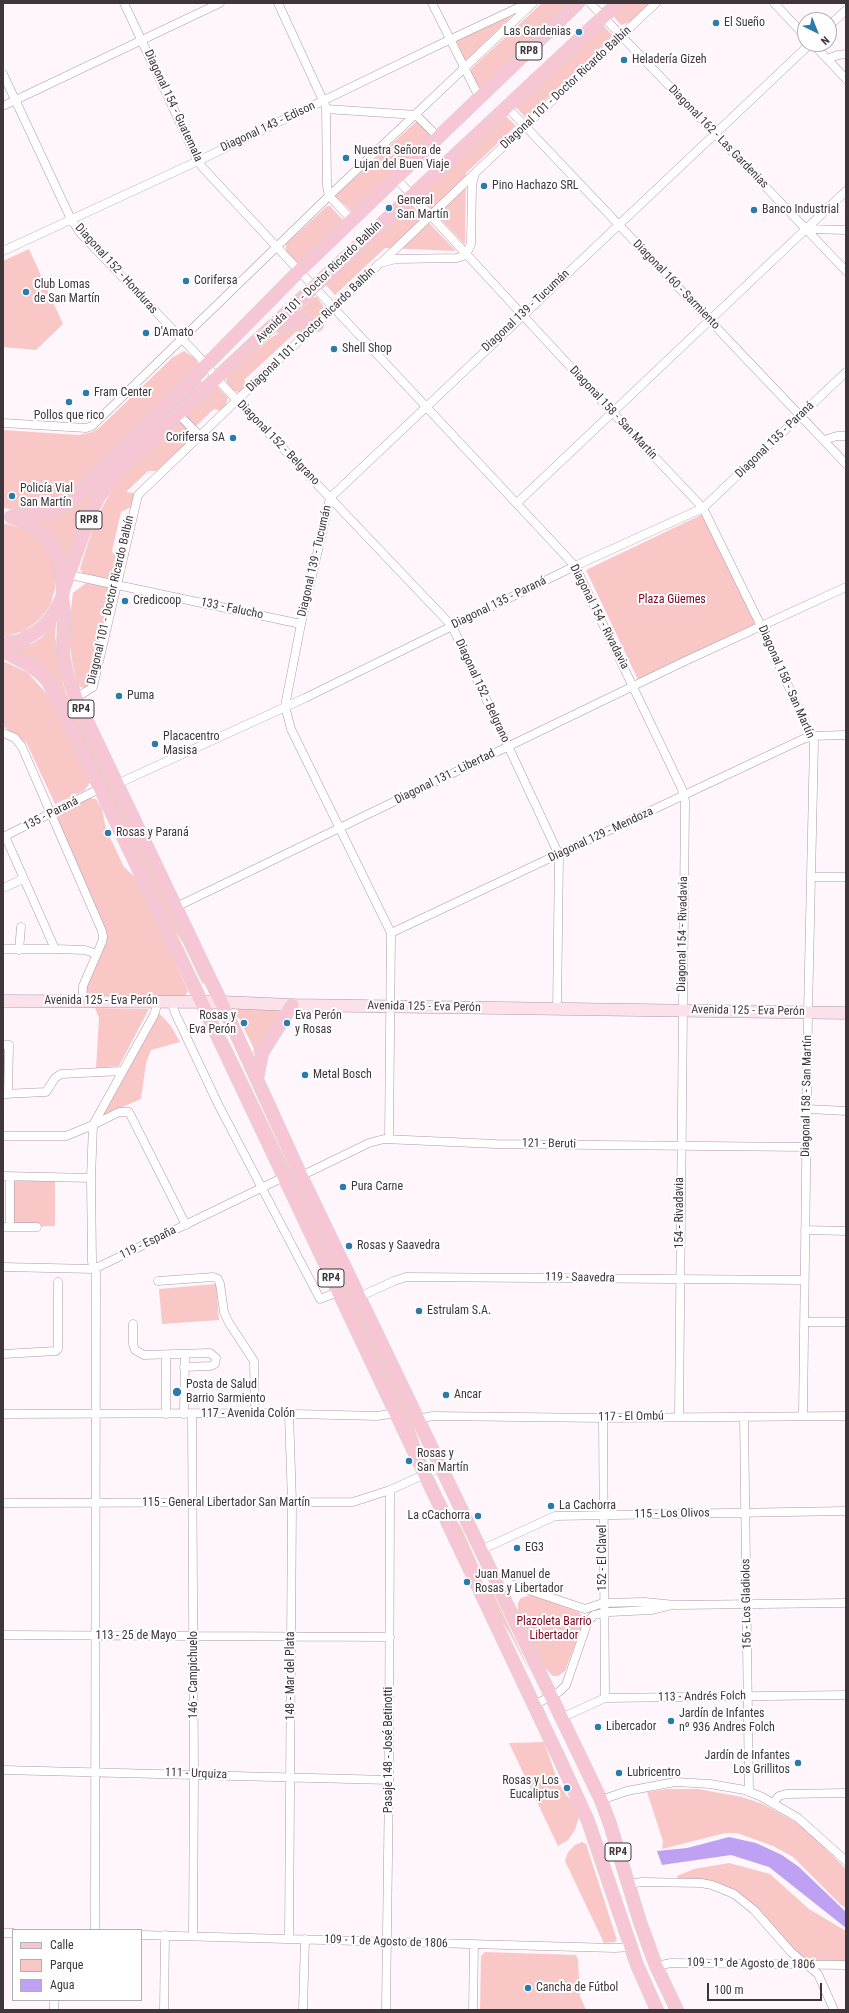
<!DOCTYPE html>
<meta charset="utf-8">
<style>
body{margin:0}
#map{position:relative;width:849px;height:2013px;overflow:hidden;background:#fef6fb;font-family:"Roboto Condensed",sans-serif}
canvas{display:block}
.frame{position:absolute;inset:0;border:4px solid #3e363b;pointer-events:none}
.legend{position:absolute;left:12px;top:1929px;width:130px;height:72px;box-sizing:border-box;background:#fff;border:1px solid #b2afb1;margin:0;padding:5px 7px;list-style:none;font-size:12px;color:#3e363b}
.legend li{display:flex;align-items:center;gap:8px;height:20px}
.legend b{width:20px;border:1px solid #b2afb1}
.north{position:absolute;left:797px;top:12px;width:40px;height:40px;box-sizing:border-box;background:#fff;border:1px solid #b2afb1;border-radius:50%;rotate:137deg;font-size:11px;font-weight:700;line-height:16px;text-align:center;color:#3e363b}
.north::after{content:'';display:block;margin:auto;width:14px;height:18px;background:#2b7aac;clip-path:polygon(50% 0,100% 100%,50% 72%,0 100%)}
.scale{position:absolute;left:707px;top:1983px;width:115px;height:18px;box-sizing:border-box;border:2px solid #3e363b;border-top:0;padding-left:5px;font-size:12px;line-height:14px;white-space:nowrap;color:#3e363b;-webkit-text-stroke:3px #fff;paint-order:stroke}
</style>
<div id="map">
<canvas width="849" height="2013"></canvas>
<div class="frame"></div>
<ul class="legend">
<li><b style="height:5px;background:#f7c6d5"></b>Calle</li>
<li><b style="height:11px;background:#f9c7c6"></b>Parque</li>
<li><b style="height:11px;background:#bea1f2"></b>Agua</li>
</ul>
<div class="north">N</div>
<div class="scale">100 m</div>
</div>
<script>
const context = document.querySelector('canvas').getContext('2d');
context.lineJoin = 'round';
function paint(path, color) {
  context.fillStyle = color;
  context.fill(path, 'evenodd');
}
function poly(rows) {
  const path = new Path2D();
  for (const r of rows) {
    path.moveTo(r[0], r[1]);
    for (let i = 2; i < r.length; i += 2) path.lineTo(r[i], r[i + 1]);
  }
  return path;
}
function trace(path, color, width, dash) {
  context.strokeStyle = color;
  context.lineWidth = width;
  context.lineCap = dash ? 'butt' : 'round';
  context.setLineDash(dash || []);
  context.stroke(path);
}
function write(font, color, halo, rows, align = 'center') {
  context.font = font + ' "Roboto Condensed",sans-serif';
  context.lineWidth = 4;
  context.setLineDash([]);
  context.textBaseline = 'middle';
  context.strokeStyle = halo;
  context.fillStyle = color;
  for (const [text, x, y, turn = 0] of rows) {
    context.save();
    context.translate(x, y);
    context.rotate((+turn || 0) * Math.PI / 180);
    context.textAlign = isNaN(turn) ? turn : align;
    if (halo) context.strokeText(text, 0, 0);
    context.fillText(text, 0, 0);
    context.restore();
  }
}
const green = poly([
 [542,3,572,3,485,90,478,90,470,72,472,68],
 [626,3,650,3,630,22,621,25,614,17,616,12],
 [513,15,465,61,456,40],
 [601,23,613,36,526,118,514,105],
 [505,115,516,126,466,173,465,245,418,195],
 [419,119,433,135,352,212,335,196],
 [409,202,456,251,385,248,335,295,324,283],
 [327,206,330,206,342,219,343,225,297,264,286,252,286,244],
 [29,249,63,324,36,350,3,347,3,261],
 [313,297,317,297,326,310,320,318,305,314,296,314],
 [296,323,308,325,305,333,297,331,244,380,248,386,239,392,234,391,228,385,226,380,228,376,240,364,272,337],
 [184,351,196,359,198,365,62,504,20,511,3,508,3,430,79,435,92,432,99,428,172,358],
 [200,380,202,382,127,456,67,568,30,519,56,515],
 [216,385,228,398,224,410,221,411,214,409,179,442,186,444,156,471,148,471,126,492,135,493,131,507,121,512,112,551,113,553,121,549,113,577,111,579,88,577,83,574,80,569,82,562,95,521,115,484,129,467],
 [703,514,758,630,641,686,586,570],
 [3,523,26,529,40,539,50,554,56,571,55,589,50,606,39,620,24,631,7,636,3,636],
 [86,583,107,587,110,591,89,685,84,688,78,686,73,667,69,640,70,617,73,593],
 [57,616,55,636,57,649,61,678,66,693,204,981,203,985,183,943,170,923,61,695,13,650,33,643,41,638,54,624],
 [3,661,27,672,49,696,91,781,84,791,55,804,27,744,3,726],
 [90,798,96,799,102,809,106,829,124,867,137,879,188,991,184,998,87,996,85,986,106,943,104,933,57,818,62,811],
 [95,1008,149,1009,119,1066,96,1068,99,1018],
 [238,1009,281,1009,283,1012,257,1054,253,1053,254,1049,239,1018,235,1017,234,1013],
 [159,1013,171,1026,180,1042,151,1050,146,1063,141,1099,100,1117],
 [223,1029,414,1427,426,1461,230,1047],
 [10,1177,55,1177,55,1226,10,1227],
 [216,1284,219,1320,162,1324,159,1289],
 [440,1495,442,1495,452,1514,461,1527,481,1572,477,1571],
 [485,1583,489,1584,532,1676,510,1634,497,1614,483,1585],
 [531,1595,579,1612,583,1617,583,1623,565,1671,558,1676,553,1676,544,1667,518,1612,518,1603,521,1598],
 [544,1742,558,1782,567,1796,577,1806,579,1817,575,1830,568,1840,558,1846,509,1743],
 [668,1789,698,1789,742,1797,763,1804,804,1827,846,1869,846,1908,841,1905,793,1857,773,1846,737,1833,725,1833,662,1849,663,1841,647,1792],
 [582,1842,586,1844,617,1940,615,1942,604,1943,565,1861,568,1852,575,1845],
 [729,1863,770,1874,809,1909,846,1931,846,1961,813,1961,803,1957,792,1950,770,1922,746,1898,734,1890,711,1882,678,1879,677,1876,694,1869],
 [485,1952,576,1955,578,1960,580,1996,586,2010,480,2010,481,1956]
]);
const water = poly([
 [729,1837,756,1843,782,1855,799,1867,846,1912,846,1928,769,1867,731,1855,662,1865,657,1851,687,1848]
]);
const street = poly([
 [124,3,198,161,203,168,575,566,682,789,685,801,679,1416],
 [278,3,326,107,327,186,329,196,352,220],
 [432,3,480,99],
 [590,3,846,271],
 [774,3,805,36],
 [829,26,846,10],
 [813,44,846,79],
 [827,59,838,55,846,54],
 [3,74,71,219,81,234,206,364,216,378,452,626,559,855,557,1009],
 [3,106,220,3],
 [506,106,846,464],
 [326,109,416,115,439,138],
 [396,178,613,413,703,508,761,626,814,742,808,1012,803,1416],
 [806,229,846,230],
 [3,251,198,161,449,40,526,4,532,3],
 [383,261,474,174],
 [178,414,200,436],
 [3,423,86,428,92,426,329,196,533,3],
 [824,440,837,436,846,436],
 [517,503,846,191],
 [70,575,301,624],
 [76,698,93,687,138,495,380,263,396,259,457,258,466,255,471,244,472,185,475,173,656,3],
 [3,733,15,738,22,747,102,931,103,937,102,942,83,986,82,1002],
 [117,784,305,698,575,566,703,508,846,372],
 [5,836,55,949,85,950,97,954],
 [3,837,99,789],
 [812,877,846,877],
 [3,888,23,879],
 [176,907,683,662,846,587],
 [391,933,801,740,811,736,846,735],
 [3,949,55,949],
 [19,950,21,927],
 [171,1002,176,1015,218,1104,320,1299,338,1292],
 [3,1045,9,1045,8,1094],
 [3,1094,46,1092,55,1078,61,1074,122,1071],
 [808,1109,846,1111],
 [3,1136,66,1136,93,1125,154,1015,158,1002],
 [389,1139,391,933,291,729,285,706,301,624,330,498,810,44],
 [3,1176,91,1178],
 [301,1176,369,1143,384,1139,496,1144,806,1147],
 [10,1177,10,1227],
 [3,1227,37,1227],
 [805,1230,846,1231],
 [3,1267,94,1269,284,1177],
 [158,1281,213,1277,218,1279,220,1284,224,1312,229,1323,254,1361,255,1413],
 [359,1297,394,1281,406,1277,804,1280],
 [804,1322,846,1322],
 [133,1324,133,1344,135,1350,144,1355,210,1353,216,1358,215,1364,211,1366,184,1367],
 [3,1354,56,1351,58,1349,58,1282],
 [166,1355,166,1414],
 [3,1414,255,1413,377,1416,396,1413],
 [184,1414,185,1354],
 [192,1414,194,1774,193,1936],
 [744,1417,749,1792],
 [603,1418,605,1698],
 [417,1419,433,1416,603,1418,846,1416],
 [3,1503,353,1502,390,1490,441,1467],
 [481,1550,555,1516,846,1511],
 [476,1583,488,1580,505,1582,585,1609,603,1603,645,1602,675,1605,846,1603],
 [3,1635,390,1637],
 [534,1705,559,1692,566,1685,588,1621,594,1615,610,1612,651,1610,668,1606],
 [561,1718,605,1698,846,1695],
 [3,1770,389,1780],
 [601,1800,627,1791,675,1782,710,1784,745,1790,762,1797,798,1818,846,1861],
 [773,1803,779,1796,786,1794,846,1793],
 [628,1884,642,1882,701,1883,712,1885,734,1894,754,1910,791,1952,818,1974,834,2010],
 [95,1930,96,1273,92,1262,91,1178,93,1125,119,1112,129,1112,186,1225],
 [3,1933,13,1933],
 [141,1935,615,1948,631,1947],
 [289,1939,292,1502,289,1414],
 [656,1966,671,1963,846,1965],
 [54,2010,54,2000],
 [164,2010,165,1935],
 [303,2010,305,1939],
 [386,2010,389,1780,390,1490],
 [473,2010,474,1944]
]);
const secondary = poly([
 [3,1001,221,1002,292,1005,846,1013]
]);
const primary = poly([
 [279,326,297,318,317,325],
 [11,517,51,511,69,503,77,496,300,270,578,3],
 [63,590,91,512,98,498,119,469,618,3],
 [62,598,64,613,63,655,67,674,76,698,233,1027,301,1176,601,1800,610,1824,640,1922,656,1966,677,2010],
 [3,644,20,641,33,634,45,625,54,613,62,598,63,590,61,568,55,550,44,534,29,523,14,518],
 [3,651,28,664,39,672,47,680,57,697,560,1760,588,1821,637,1965,657,2010],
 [257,1079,262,1053,292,1005]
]);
const markers = [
 [716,23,4,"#2b7aac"],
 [579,32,4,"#2b7aac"],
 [624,60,4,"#2b7aac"],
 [346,158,4,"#2b7aac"],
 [484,186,4,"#2b7aac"],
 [389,208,4,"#2b7aac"],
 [754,210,4,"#2b7aac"],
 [186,281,4,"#2b7aac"],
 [26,292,4,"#2b7aac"],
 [146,333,4,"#2b7aac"],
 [334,349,4,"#2b7aac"],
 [86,393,4,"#2b7aac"],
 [69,402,4,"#2b7aac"],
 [233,438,4,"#2b7aac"],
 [12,496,4,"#2b7aac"],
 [125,601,4,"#2b7aac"],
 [119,696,4,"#2b7aac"],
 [155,744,4,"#2b7aac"],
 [108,833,4,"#2b7aac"],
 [244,1023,4,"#2b7aac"],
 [287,1023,4,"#2b7aac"],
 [305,1075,4,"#2b7aac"],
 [343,1187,4,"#2b7aac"],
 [349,1246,4,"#2b7aac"],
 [419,1311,4,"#2b7aac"],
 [177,1392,5,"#2b7aac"],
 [446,1395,4,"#2b7aac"],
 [409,1461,4,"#2b7aac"],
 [551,1506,4,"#2b7aac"],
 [478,1516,4,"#2b7aac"],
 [517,1548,4,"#2b7aac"],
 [467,1582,4,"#2b7aac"],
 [671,1721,4,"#2b7aac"],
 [598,1727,4,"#2b7aac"],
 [798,1763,4,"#2b7aac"],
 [619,1773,4,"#2b7aac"],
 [567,1788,4,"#2b7aac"],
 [528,1988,4,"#2b7aac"]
];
const shields = [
 [529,51,26],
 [89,520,26],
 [81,709,26],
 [331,1278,26],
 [618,1852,26]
];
const shieldNames = [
 ["RP8",529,51],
 ["RP8",89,520],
 ["RP4",81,709],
 ["RP4",331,1278],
 ["RP4",618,1852]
];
const poiNames = [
 ["El Sueño",724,23],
 ["Las Gardenias",571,32,"right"],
 ["Heladería Gizeh",632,60],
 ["Nuestra Señora de",354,151],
 ["Lujan del Buen Viaje",354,165],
 ["Pino Hachazo SRL",492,186],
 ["General",397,201],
 ["San Martín",397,215],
 ["Banco Industrial",762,210],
 ["Corifersa",194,281],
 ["Club Lomas",34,285],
 ["de San Martín",34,299],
 ["D'Amato",154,333],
 ["Shell Shop",342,349],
 ["Fram Center",94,393],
 ["Pollos que rico",69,416,"center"],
 ["Corifersa SA",225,438,"right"],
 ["Policía Vial",20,489],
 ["San Martín",20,503],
 ["Credicoop",133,601],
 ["Puma",127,696],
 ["Placacentro",163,737],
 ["Masisa",163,751],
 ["Rosas y Paraná",116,833],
 ["Rosas y",236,1016,"right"],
 ["Eva Perón",236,1030,"right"],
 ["Eva Perón",295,1016],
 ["y Rosas",295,1030],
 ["Metal Bosch",313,1075],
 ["Pura Carne",351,1187],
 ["Rosas y Saavedra",357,1246],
 ["Estrulam S.A.",427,1311],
 ["Posta de Salud",186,1385],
 ["Barrio Sarmiento",186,1399],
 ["Ancar",454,1395],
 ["Rosas y",417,1454],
 ["San Martín",417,1468],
 ["La Cachorra",559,1506],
 ["La cCachorra",470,1516,"right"],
 ["EG3",525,1548],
 ["Juan Manuel de",475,1575],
 ["Rosas y Libertador",475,1589],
 ["Jardín de Infantes",679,1714],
 ["nº 936 Andres Folch",679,1728],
 ["Libercador",606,1727],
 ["Jardín de Infantes",790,1756,"right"],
 ["Los Grillitos",790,1770,"right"],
 ["Lubricentro",627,1773],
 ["Rosas y Los",559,1781,"right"],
 ["Eucaliptus",559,1795,"right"],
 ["Cancha de Fútbol",536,1988]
];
const streetNames = [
 ["Diagonal 101 - Doctor Ricardo Balbín",566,88,-43],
 ["Diagonal 154 - Guatemala",173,106,65],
 ["Diagonal 143 - Edison",268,127,-25],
 ["Diagonal 162 - Las Gardenias",718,137,46],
 ["Diagonal 152 - Honduras",116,269,48],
 ["Avenida 101 - Doctor Ricardo Balbín",319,282,-44],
 ["Diagonal 160 - Sarmiento",676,285,46],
 ["Diagonal 139 - Tucumán",526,311,-43],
 ["Diagonal 101 - Doctor Ricardo Balbín",311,330,-44],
 ["Diagonal 158 - San Martín",613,413,47],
 ["Diagonal 135 - Paraná",775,440,-44],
 ["Diagonal 152 - Belgrano",278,443,46],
 ["Diagonal 139 - Tucumán",315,561,-77],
 ["Diagonal 101 - Doctor Ricardo Balbín",111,600,-77],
 ["Diagonal 135 - Paraná",499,603,-26],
 ["133 - Falucho",232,609,12],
 ["Diagonal 154 - Rivadavia",599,617,63],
 ["Diagonal 158 - San Martín",786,682,66],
 ["Diagonal 152 - Belgrano",482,691,65],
 ["Diagonal 131 - Libertad",445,777,-26],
 ["135 - Paraná",51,814,-27],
 ["Diagonal 129 - Mendoza",601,835,-25],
 ["Diagonal 154 - Rivadavia",683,934,-89],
 ["Avenida 125 - Eva Perón",101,1001],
 ["Avenida 125 - Eva Perón",424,1007,1],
 ["Avenida 125 - Eva Perón",748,1011,1],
 ["Diagonal 158 - San Martín",807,1096,-89],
 ["121 - Beruti",549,1144,1],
 ["154 - Rivadavia",680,1213,-90],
 ["119 - España",148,1243,-26],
 ["119 - Saavedra",580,1278,1],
 ["117 - Avenida Colón",248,1414],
 ["117 - El Ombú",631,1417,-1],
 ["115 - General Libertador San Martín",226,1503],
 ["115 - Los Olivos",672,1514,-1],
 ["152 - El Clavel",603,1558,-90],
 ["156 - Los Gladiolos",747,1604,-91],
 ["113 - 25 de Mayo",136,1636],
 ["146 - Campichuelo",194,1675,-90],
 ["148 - Mar del Plata",291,1676,-90],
 ["113 - Andrés Folch",702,1697,-1],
 ["Pasaje 148 - José Betinotti",389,1750,-90],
 ["111 - Urquiza",196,1774,2],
 ["109 - 1 de Agosto de 1806",386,1942,2],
 ["109 - 1° de Agosto de 1806",751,1964,1]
];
const parkNames = [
 ["Plaza Güemes",672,600],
 ["Plazoleta Barrio",554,1622],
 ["Libertador",554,1636]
];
paint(green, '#f9c7c6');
paint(water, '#bea1f2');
trace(street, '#ae9aa7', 9);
trace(secondary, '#ae9aa7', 13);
trace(primary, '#d5d3d4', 14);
trace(street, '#fff', 8);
trace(secondary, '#fbe2ea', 12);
trace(primary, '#f7c6d5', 13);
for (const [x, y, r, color] of markers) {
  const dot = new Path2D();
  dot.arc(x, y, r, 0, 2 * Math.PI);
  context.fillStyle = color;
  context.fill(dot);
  trace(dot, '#fff', 1.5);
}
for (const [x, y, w] of shields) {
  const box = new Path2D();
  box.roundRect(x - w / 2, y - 9, w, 18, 3);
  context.fillStyle = '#fff';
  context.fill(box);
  trace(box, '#3e363b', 1);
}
write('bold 11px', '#3e363b', null, shieldNames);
write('12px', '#3e363b', '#fff', poiNames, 'left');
write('12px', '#3e363b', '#fff', streetNames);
write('12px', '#7b011c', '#fff', parkNames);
</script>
